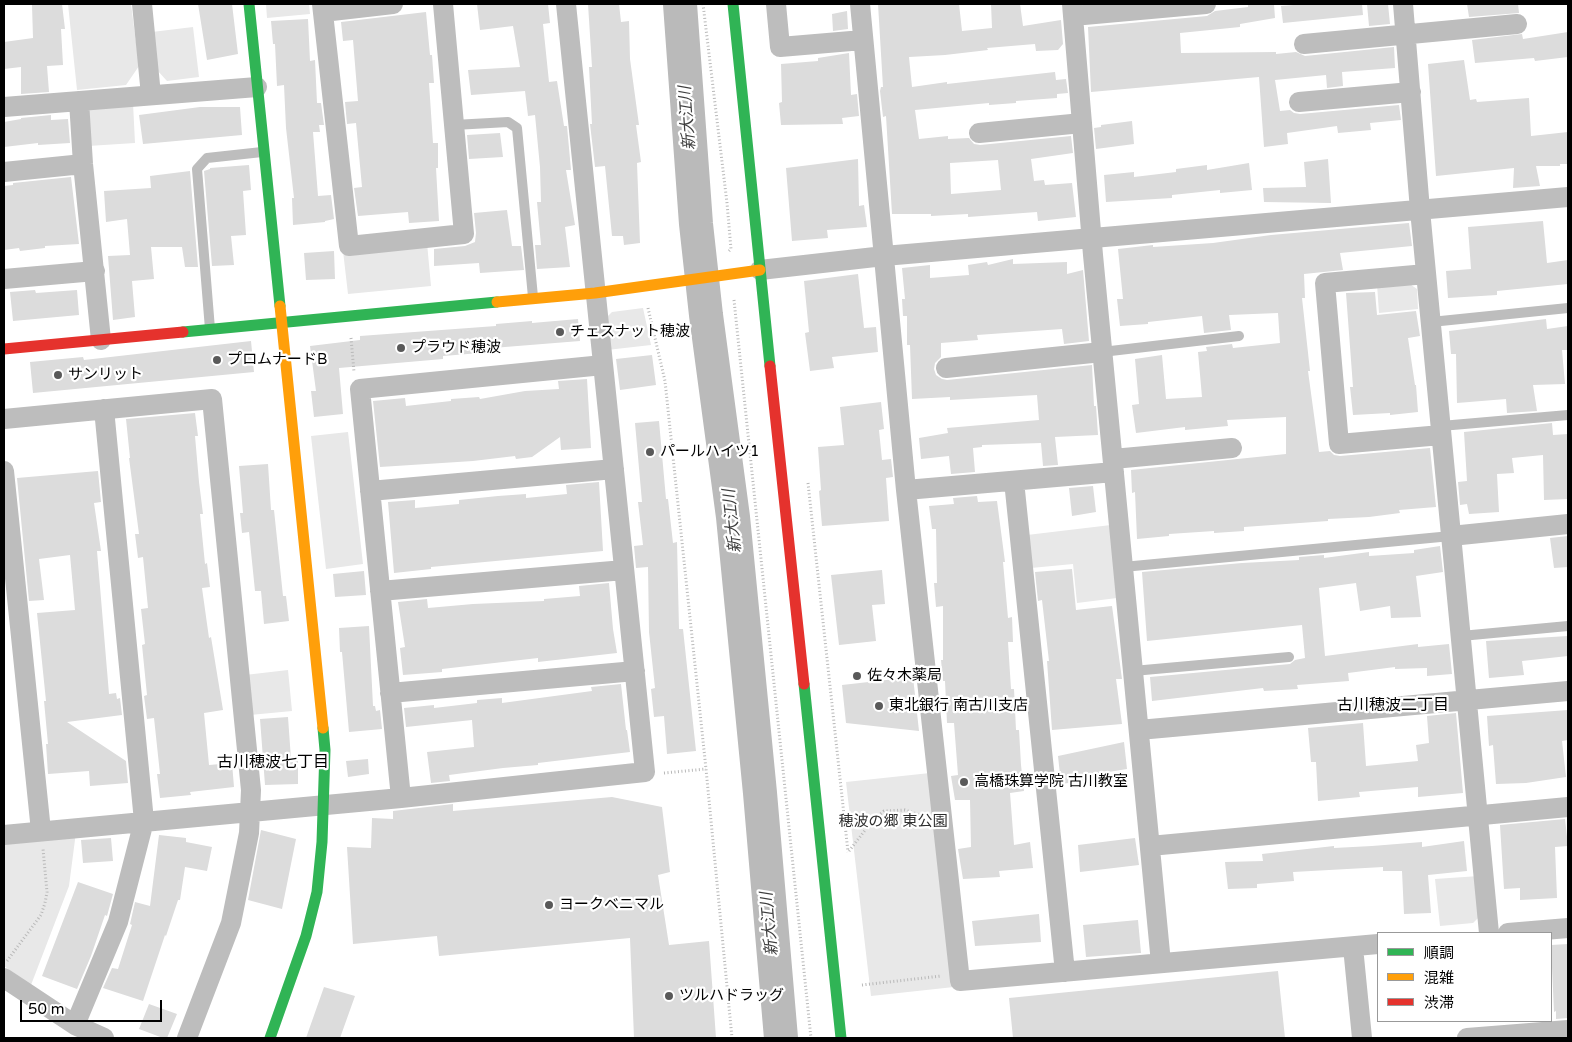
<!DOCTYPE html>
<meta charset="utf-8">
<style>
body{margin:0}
#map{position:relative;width:1572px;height:1042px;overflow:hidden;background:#fff;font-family:"Varela Round","Noto Sans JP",sans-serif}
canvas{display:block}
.frame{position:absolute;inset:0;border:5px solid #000;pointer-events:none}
.legend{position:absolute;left:1377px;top:932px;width:175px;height:90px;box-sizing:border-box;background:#fff;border:1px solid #999;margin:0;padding:6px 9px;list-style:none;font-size:15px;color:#000}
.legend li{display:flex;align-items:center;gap:10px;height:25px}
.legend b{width:25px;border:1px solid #999}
.scale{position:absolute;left:20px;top:1000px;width:142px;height:22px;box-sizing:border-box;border:2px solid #000;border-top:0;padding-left:6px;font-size:15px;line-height:18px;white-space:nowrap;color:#000;-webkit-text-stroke:4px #fff;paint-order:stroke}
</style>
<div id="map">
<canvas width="1572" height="1042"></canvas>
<div class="frame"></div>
<ul class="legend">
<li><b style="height:6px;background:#30b455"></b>順調</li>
<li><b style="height:6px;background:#ff9f0a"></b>混雑</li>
<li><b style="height:6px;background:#e5322d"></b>渋滞</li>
</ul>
<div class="scale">50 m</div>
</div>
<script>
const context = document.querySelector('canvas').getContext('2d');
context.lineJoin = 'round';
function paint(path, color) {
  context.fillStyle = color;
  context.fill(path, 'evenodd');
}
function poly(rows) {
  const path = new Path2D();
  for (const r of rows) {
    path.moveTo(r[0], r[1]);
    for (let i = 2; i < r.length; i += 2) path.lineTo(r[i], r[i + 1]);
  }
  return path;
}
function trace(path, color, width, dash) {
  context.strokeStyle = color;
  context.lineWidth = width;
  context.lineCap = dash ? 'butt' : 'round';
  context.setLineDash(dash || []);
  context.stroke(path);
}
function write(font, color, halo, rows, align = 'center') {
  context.font = font + ' "Varela Round","Noto Sans JP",sans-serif';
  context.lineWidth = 4.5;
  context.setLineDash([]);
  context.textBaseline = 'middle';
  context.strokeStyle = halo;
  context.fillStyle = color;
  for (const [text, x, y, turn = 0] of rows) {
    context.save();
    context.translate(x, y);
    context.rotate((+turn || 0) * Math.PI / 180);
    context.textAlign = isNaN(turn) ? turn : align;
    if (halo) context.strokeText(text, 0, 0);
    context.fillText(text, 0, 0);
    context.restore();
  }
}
const green = poly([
 [68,4,131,4,139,66,126,85,77,90],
 [266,4,309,4,310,14,267,18],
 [193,27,199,77,167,81,157,70,152,32],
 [133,103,135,143,88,146,85,112,93,105],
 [427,243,431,286,348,294,343,251],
 [1407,282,1417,289,1418,309,1379,313,1377,284],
 [643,308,651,345,607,350,604,320,612,312],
 [348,432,363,564,326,569,311,436],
 [1111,525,1117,598,1077,603,1073,564,1031,568,1027,535],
 [288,670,292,711,250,715,245,675],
 [930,773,954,987,871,996,846,782],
 [76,832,69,886,31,985,4,966,4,839],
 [1479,876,1483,913,1473,923,1440,926,1435,879]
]);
const river = poly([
 [680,4,696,224,706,315,733,517,760,793,781,1038]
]);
const building = poly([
 [39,4,62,4,65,29,61,29,63,65,47,66,49,92,21,94,21,67,4,69,4,42,33,38,32,5],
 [198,4,232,4,238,54,207,60],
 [477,4,548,4,550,23,543,24,549,82,557,81,564,126,567,126,571,170,566,170,575,225,565,227,570,267,537,269,535,245,541,245,537,202,541,202,540,167,535,115,528,116,525,91,471,95,468,70,520,67,513,26,480,30],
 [588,4,619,4,621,22,629,21,630,59,639,125,636,125,641,162,637,163,640,243,624,245,623,236,612,236,605,166,595,167,590,124,592,124,589,67,592,67],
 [878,4,959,4,962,31,992,28,991,4,1020,4,1023,26,1061,20,1063,44,1058,50,1036,51,1035,44,987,48,988,50,945,55,909,57,912,87,947,82,947,84,1055,72,1056,80,1066,79,1068,93,1057,94,1057,98,1016,101,1016,103,989,105,989,103,915,110,919,139,948,136,948,139,969,138,974,144,980,145,1071,136,1073,153,1031,159,1034,181,1044,180,1045,185,1072,183,1076,217,1038,221,1037,212,968,217,968,214,931,216,931,214,892,214,886,116,883,117,880,91,881,87,883,87],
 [998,160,1001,190,951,194,950,163],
 [1248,4,1274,4,1275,18,1240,24,1240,27,1180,33,1181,53,1276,52,1276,54,1296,52,1305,56,1394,47,1395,68,1342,72,1343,86,1327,88,1326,75,1275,80,1280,111,1290,110,1294,113,1300,114,1399,105,1401,120,1370,123,1371,130,1338,133,1337,126,1287,133,1288,144,1264,147,1259,77,1091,92,1088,27,1207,16,1215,11,1248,7],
 [1306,4,1362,4,1363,15,1283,23,1281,6],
 [1367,4,1388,4,1390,24,1369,26],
 [1467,4,1518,4,1519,13,1469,17],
 [847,11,848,29,833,31,832,14],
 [426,12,430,55,432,55,434,83,429,83,433,143,438,143,438,168,436,168,439,221,409,223,408,212,358,216,354,188,362,187,356,123,347,124,345,102,358,101,353,40,343,41,341,22],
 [308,19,310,61,315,60,317,103,321,103,324,125,319,125,320,132,313,132,318,196,331,195,334,219,325,221,325,222,293,225,292,198,294,198,286,128,284,85,277,86,275,44,273,44,271,21],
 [1568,32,1568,57,1535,61,1534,58,1475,63,1472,40,1522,34,1523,39],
 [849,53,851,95,857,94,859,116,842,118,843,124,781,125,779,103,782,102,781,64,818,61,818,58],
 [1464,60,1470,100,1476,99,1477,102,1529,98,1531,136,1568,132,1568,164,1560,164,1560,166,1536,166,1540,186,1513,188,1514,168,1436,176,1428,64],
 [200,107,240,107,242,135,143,144,139,115],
 [51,115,51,120,68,119,70,143,38,145,38,143,4,147,4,122,21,119,21,118],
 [1132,121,1134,144,1096,149,1094,128,1101,127,1101,125],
 [500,133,503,157,469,159,467,135],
 [858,159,859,206,864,205,867,227,827,230,828,238,792,241,786,168],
 [1328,159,1331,203,1264,202,1263,188,1306,187,1304,162],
 [1249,163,1252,190,1220,193,1220,190,1172,195,1172,198,1106,202,1104,175,1134,172,1134,177,1176,172,1176,169,1207,165,1207,170],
 [249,165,251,190,243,191,246,235,231,236,234,265,212,266,204,171,210,169,210,168],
 [190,171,198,267,185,267,182,247,151,247,154,279,132,281,135,317,113,320,108,256,130,255,127,219,106,222,104,191,151,188,150,176],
 [71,177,79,244,45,246,45,248,20,251,19,248,4,250,4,186,13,185,13,183],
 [507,210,512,246,521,246,524,270,480,273,479,263,434,266,434,249,465,246,475,242,476,233,474,213],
 [1543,221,1547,263,1568,260,1568,284,1497,291,1497,295,1448,298,1446,271,1471,269,1468,227],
 [1409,223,1412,246,1340,253,1343,270,1304,274,1305,298,1302,298,1310,371,1308,371,1319,452,1330,451,1334,455,1340,456,1430,448,1436,507,1399,510,1400,513,1369,517,1328,519,1328,521,1244,527,1244,531,1214,533,1214,531,1169,534,1169,536,1137,539,1135,492,1132,493,1131,470,1286,454,1286,417,1227,420,1228,426,1185,430,1185,427,1136,433,1132,405,1139,404,1135,359,1162,355,1166,399,1202,397,1198,352,1207,351,1206,347,1232,344,1233,348,1280,343,1278,313,1229,315,1231,330,1204,333,1202,316,1148,322,1148,324,1120,326,1117,299,1123,299,1118,249,1153,245,1153,247,1213,243,1271,235],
 [334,251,335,279,306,280,304,253],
 [1013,259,1013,264,1067,262,1067,274,1083,270,1089,341,1064,344,1062,329,977,335,978,340,941,343,941,357,935,363,934,369,936,375,942,379,947,380,1092,365,1094,406,1096,406,1098,435,1055,437,1058,465,1043,466,1041,443,982,445,982,447,973,448,975,472,951,474,949,456,921,459,919,438,948,433,947,428,1039,420,1037,395,950,400,950,397,912,399,910,345,907,345,907,316,903,316,902,299,905,299,902,268,930,265,930,278,969,275,968,265,987,262,988,265],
 [858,274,864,328,876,327,878,352,832,357,834,368,810,371,805,333,809,332,804,281],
 [35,290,36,293,77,290,79,315,13,321,10,292],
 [1375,292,1377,315,1416,311,1420,336,1408,338,1415,385,1416,385,1418,412,1390,415,1390,413,1353,415,1350,387,1353,387,1346,293],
 [578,319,580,341,480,349,480,353,443,356,443,359,339,368,343,414,314,417,311,391,316,391,310,346,360,340,360,336,496,326,496,324,532,321,532,323],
 [1546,319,1547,329,1568,326,1568,350,1562,350,1565,384,1533,385,1537,411,1507,413,1506,399,1457,403,1456,354,1451,354,1449,331],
 [251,341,254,372,33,393,30,362,83,357,84,360],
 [652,355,656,385,620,390,616,359],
 [587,379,591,448,561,450,560,437,532,457,516,459,515,456,473,461,380,467,373,401,405,398,406,406,451,401,451,399,479,397,480,399,525,391,559,389,558,381],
 [881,402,884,429,879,430,882,460,891,459,893,477,886,478,889,521,822,526,819,491,821,490,818,447,844,445,840,407],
 [195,413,198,436,195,436,199,482,203,514,200,514,205,564,207,563,210,587,202,588,209,638,211,637,223,710,204,713,209,765,232,763,234,787,190,792,191,795,160,798,157,774,160,774,154,718,147,719,144,696,147,695,142,645,145,644,141,609,148,608,143,557,138,558,135,534,139,534,129,458,130,458,126,419],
 [659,421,666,499,668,499,673,543,677,542,679,629,683,629,696,751,667,754,664,716,654,717,651,689,655,688,649,632,648,567,636,568,634,546,643,545,638,502,642,502,635,423],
 [1552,423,1553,435,1568,434,1568,499,1544,500,1543,455,1512,458,1514,473,1497,474,1499,512,1469,514,1467,504,1460,505,1458,482,1467,481,1464,432],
 [268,464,271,510,274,510,283,596,286,596,289,621,264,624,261,591,255,591,249,532,242,533,240,513,243,513,239,466],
 [98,471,101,502,94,503,101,551,97,551,109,694,116,693,117,699,120,698,122,715,67,722,126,761,128,783,90,786,89,771,48,774,46,744,48,744,44,701,46,701,37,613,75,610,70,555,39,559,44,600,29,601,17,478],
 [599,482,603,551,431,567,431,569,394,573,388,502,415,500,415,508,459,504,459,500,498,496,526,494,526,498,567,494,566,485],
 [1093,486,1096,512,1072,516,1069,488],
 [977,496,978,502,997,501,1005,562,1003,562,1008,618,1012,617,1013,642,1008,642,1011,689,1014,689,1016,730,1019,730,1021,765,1024,791,1010,793,1014,845,1030,842,1033,868,999,871,1000,877,963,879,958,849,971,847,970,800,955,800,951,776,958,775,954,723,947,723,945,681,943,681,941,660,943,660,943,606,936,607,934,583,937,583,936,529,932,529,929,506,954,504,953,498],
 [1568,536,1568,567,1554,568,1550,538],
 [1440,546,1443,572,1416,576,1421,617,1391,618,1390,606,1360,611,1356,583,1319,588,1325,656,1418,644,1418,647,1449,644,1452,674,1427,676,1427,668,1395,669,1395,667,1348,673,1349,681,1297,685,1298,689,1264,691,1263,688,1152,701,1150,677,1290,664,1295,660,1305,658,1302,625,1147,641,1142,572,1242,563,1299,560,1299,557,1324,555,1324,558,1369,552,1369,556,1414,553,1414,550],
 [1072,569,1076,610,1112,606,1122,679,1116,679,1122,724,1052,730,1047,661,1049,661,1042,600,1038,601,1035,572],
 [882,570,885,604,872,605,876,641,839,645,831,575],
 [364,571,366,595,335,597,333,574],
 [609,583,613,629,617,653,538,662,538,658,442,669,442,672,403,675,400,648,405,647,398,602,427,599,428,608,473,604,544,601,544,599,580,596,579,586],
 [369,626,373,706,375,706,376,711,380,710,382,729,349,732,342,652,340,652,339,628],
 [1568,636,1568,656,1522,661,1524,675,1489,678,1486,641],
 [913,677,919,731,846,723,842,685],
 [621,684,626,730,627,730,630,752,538,763,538,765,503,768,449,775,450,781,431,783,427,752,474,747,472,720,406,727,404,708,434,705,434,708,477,703,477,700,502,698,502,703,592,691,591,687],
 [1568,710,1568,740,1562,741,1566,777,1526,783,1496,784,1493,745,1489,746,1487,716],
 [1456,713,1463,793,1418,797,1418,787,1359,792,1360,797,1318,801,1316,762,1311,762,1308,728,1363,723,1366,766,1418,761,1416,745,1429,743,1427,716],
 [288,717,291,759,298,759,298,784,265,785,260,719],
 [1124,742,1127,769,1090,775,1090,780,1061,784,1058,756],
 [368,759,369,774,348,777,346,761],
 [612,797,662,807,670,872,658,875,669,945,709,941,716,1038,634,1038,630,938,439,956,437,936,353,944,347,847,371,848,372,818,393,819,393,811,453,804,453,811],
 [1565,819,1568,846,1555,847,1557,898,1520,900,1520,888,1504,889,1500,825],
 [261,830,296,839,282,909,248,900],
 [159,835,186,838,186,842,212,847,207,871,185,867,180,900,178,900,166,936,165,935,143,1001,103,988,112,968,118,969,132,925,130,924,135,902,150,906],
 [111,838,113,861,83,863,81,840],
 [1135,838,1139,865,1080,872,1078,845],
 [1464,841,1467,871,1428,875,1431,913,1404,914,1402,871,1383,871,1383,867,1293,872,1294,881,1257,884,1257,888,1228,889,1225,862,1263,861,1262,854,1334,846,1334,848,1372,846,1422,842,1422,847],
 [78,882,113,894,107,916,105,915,91,956,77,989,42,976],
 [1039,914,1041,942,975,946,972,921],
 [1138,920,1141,953,1086,957,1083,925],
 [1568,944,1568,1018,1556,1019,1556,1011,1554,1012,1551,945],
 [1278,971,1285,1038,1013,1038,1009,998],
 [324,987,355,996,340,1038,306,1038],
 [149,1004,177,1014,167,1038,163,1038,139,1029]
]);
const path = poly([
 [703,4,727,203,731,249,729,251],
 [734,300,811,1038],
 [648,308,665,381,706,769,732,1038],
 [351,338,354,372],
 [808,483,848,852],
 [664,773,706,769],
 [849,851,873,820,884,811,905,810,923,816],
 [7,961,41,915,45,903,47,892,43,849],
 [862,985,941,976]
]);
const lane = poly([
 [454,125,508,122,517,128,533,297],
 [1431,322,1568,308],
 [210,329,197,169,207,158,262,152],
 [1102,352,1239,336],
 [1441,426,1568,415],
 [1123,567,1451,536],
 [1461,636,1568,626],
 [1133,671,1289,657]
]);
const street = poly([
 [142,4,151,95],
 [322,4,349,246,464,234,443,4],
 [776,4,780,47,863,40],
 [860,4,906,490,960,981,1378,944],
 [1072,4,1093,255,1161,963],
 [1403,4,1420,210,1489,933],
 [323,12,393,4],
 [1073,16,1206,4],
 [1304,44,1517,24],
 [79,101,83,164,101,340],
 [1299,102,1411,92],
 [4,107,257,87],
 [979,133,1082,123],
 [4,172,83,164],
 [760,270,884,256,1568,197],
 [1426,274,1325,283,1339,444,1441,435],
 [4,279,95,271],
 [946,368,1102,352],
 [4,419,212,399,251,790,250,812,249,833,231,923,187,1038],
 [1113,459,1232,448],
 [4,471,41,831],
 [1014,481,1065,972],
 [906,490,1114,472],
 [370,491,614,469],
 [1451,536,1568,524],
 [380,591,624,570],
 [390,693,635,671],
 [1139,730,1568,691],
 [401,798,360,389,603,365],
 [4,835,401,798,645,772,566,4],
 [1150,846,1568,807],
 [1508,933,1568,928],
 [1353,947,1362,1038],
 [4,978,75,1025,104,1038],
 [75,1025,118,922,144,821,104,409],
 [1467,1038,1568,1030]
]);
const fast = poly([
 [249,4,280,306],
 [733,4,770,366],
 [183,332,497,302],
 [804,684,841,1038],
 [270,1038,306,936,317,892,322,842,325,750,323,728]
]);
const slow = poly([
 [497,302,595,293,760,270],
 [280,306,323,728]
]);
const jam = poly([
 [4,349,183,332],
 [770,366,804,684]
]);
const markers = [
 [560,332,5,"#595959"],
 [401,348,5,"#595959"],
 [217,360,5,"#595959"],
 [58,375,5,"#595959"],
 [650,452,5,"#595959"],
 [857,676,5,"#595959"],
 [879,706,5,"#595959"],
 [964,782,5,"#595959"],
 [549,905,5,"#595959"],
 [669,996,5,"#595959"]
];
const poiNames = [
 ["チェスナット穂波",570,332],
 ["プラウド穂波",411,348],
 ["プロムナードB",227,360],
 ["サンリット",68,375],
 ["パールハイツ1",660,452],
 ["佐々木薬局",867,676],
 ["東北銀行 南古川支店",889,706],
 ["高橋珠算学院 古川教室",974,782],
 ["ヨークベニマル",559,905],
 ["ツルハドラッグ",679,996]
];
const parkNames = [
 ["穂波の郷 東公園",893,822]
];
const waterNames = [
 ["新大江川",688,118,-94],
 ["新大江川",733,521,-96],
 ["新大江川",770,924,-95]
];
const neighbourhoodNames = [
 ["古川穂波二丁目",1393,706],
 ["古川穂波七丁目",273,763]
];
paint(green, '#e8e8e8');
trace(river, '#bababa', 34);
paint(building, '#dcdcdc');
trace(path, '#b8b8b8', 3, [1, 2.5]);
trace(lane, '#bdbdbd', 10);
trace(street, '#bdbdbd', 20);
trace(fast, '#30b455', 11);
trace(slow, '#ff9f0a', 11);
trace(jam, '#e5322d', 11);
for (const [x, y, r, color] of markers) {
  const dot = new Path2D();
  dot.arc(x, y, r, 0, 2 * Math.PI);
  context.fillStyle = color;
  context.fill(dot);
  trace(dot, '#fff', 2);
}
write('15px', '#000', '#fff', poiNames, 'left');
write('15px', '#2d2d2d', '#fff', parkNames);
write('italic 16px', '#3e3e3e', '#fff', waterNames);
write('16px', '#000', '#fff', neighbourhoodNames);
</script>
